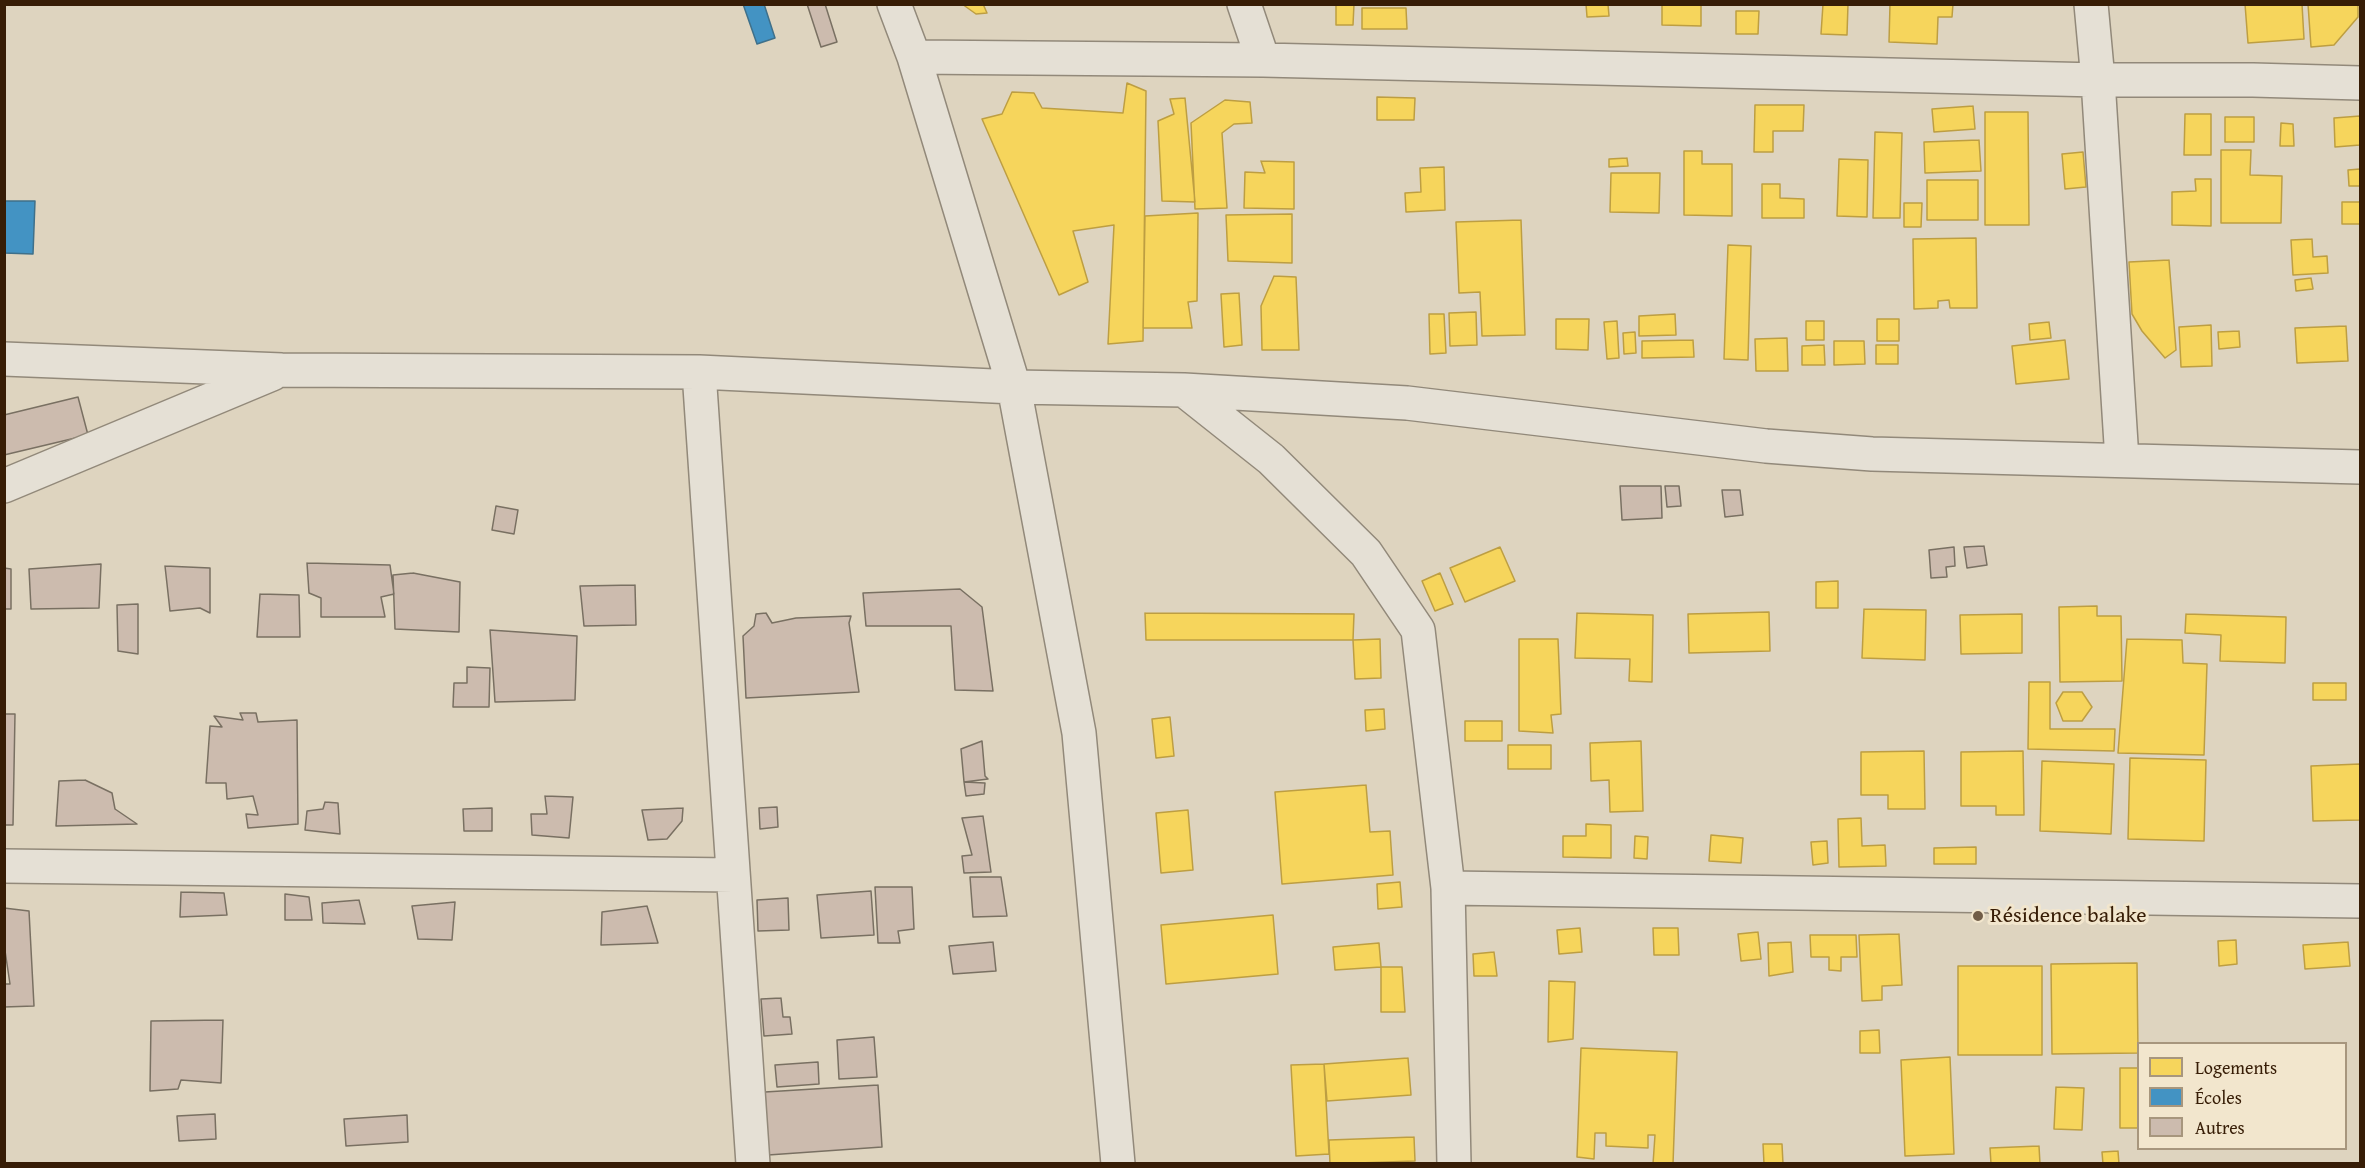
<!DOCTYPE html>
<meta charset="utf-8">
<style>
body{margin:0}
#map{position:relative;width:2365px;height:1168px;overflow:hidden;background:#ded4bf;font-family:"Gentium Book Plus",serif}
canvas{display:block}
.frame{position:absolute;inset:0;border:6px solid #371d06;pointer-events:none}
.legend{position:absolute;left:2137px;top:1042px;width:210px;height:108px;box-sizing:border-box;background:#f2e6cd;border:2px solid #a7967d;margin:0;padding:8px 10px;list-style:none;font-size:18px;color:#371d06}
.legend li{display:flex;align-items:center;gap:12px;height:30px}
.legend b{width:30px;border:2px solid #a7967d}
</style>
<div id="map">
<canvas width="2365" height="1168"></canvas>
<div class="frame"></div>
<ul class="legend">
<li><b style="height:16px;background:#f6d55c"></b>Logements</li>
<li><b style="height:16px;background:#4393c3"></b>Écoles</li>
<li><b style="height:16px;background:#ccbbae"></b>Autres</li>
</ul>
</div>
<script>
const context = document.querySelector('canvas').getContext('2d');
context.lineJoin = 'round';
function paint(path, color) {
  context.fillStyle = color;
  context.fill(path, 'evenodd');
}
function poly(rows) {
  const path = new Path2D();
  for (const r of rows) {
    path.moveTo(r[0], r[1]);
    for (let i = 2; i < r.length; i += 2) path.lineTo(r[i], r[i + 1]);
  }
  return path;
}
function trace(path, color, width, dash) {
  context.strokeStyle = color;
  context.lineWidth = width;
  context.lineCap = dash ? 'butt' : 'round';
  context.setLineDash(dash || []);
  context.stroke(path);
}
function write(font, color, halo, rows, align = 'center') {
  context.font = font + ' "Gentium Book Plus",serif';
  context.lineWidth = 6;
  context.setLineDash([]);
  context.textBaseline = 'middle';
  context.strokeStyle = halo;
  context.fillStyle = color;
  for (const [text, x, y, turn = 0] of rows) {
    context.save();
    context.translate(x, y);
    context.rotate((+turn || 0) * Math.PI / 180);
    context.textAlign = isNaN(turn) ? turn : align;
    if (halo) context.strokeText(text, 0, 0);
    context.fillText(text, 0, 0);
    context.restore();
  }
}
const homes = poly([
 [962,4,983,4,987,13,976,14,962,4],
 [1336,4,1354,4,1353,25,1336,25,1336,4],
 [1586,4,1608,4,1609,16,1587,17,1586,4],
 [1662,4,1701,4,1701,26,1662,25,1662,4],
 [1823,4,1848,4,1847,35,1821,34,1823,4],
 [1890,4,1953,4,1952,17,1938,17,1937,44,1889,42,1890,4],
 [2245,4,2302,4,2304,39,2248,43,2245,4],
 [2308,4,2358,4,2358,17,2334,45,2311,47,2308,4],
 [1362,8,1406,8,1407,29,1362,29,1362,8],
 [1736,11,1759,11,1758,34,1736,34,1736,11],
 [1127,83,1146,91,1143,341,1108,344,1114,225,1073,231,1088,282,1059,295,982,119,1002,114,1012,92,1034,93,1042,108,1123,113,1127,83],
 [1377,97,1415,98,1414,120,1377,120,1377,97],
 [1185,98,1195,202,1162,201,1158,121,1174,114,1170,99,1185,98],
 [1225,100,1250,102,1252,123,1234,124,1222,133,1227,208,1195,209,1191,123,1225,100],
 [1755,105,1804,105,1803,131,1773,131,1773,152,1754,152,1755,105],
 [1973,106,1975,129,1934,132,1932,109,1973,106],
 [1985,112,2028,112,2029,225,1985,225,1985,112],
 [2185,114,2211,114,2211,155,2184,155,2185,114],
 [2360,116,2360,145,2335,147,2334,118,2360,116],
 [2225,117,2254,117,2254,142,2225,142,2225,117],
 [2281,123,2293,124,2294,146,2280,146,2281,123],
 [1875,132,1902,133,1900,218,1873,218,1875,132],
 [1979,140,1981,171,1925,173,1924,142,1979,140],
 [2221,150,2251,150,2250,175,2282,176,2281,223,2221,223,2221,150],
 [1684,151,1702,151,1702,164,1732,164,1732,216,1684,215,1684,151],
 [2083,152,2086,187,2065,189,2062,154,2083,152],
 [1627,158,1628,166,1609,167,1609,159,1627,158],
 [1839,159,1868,160,1867,217,1837,216,1839,159],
 [1261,161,1294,162,1294,209,1244,208,1245,172,1265,173,1261,161],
 [1444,167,1445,210,1406,212,1405,193,1421,192,1420,168,1444,167],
 [2360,169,2360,186,2349,186,2348,170,2360,169],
 [1611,173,1660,173,1659,213,1610,212,1611,173],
 [2195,179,2211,179,2211,226,2172,225,2172,192,2196,191,2195,179],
 [1927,180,1978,180,1978,220,1927,220,1927,180],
 [1762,184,1780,184,1780,198,1804,199,1804,218,1762,218,1762,184],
 [2342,202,2360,202,2360,224,2342,224,2342,202],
 [1904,203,1922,203,1921,227,1904,227,1904,203],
 [1198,213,1197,301,1188,302,1192,328,1143,328,1145,216,1198,213],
 [1292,214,1292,263,1228,261,1226,215,1292,214],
 [1521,220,1525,335,1482,336,1480,292,1459,293,1456,222,1521,220],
 [1976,238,1977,308,1950,308,1949,300,1938,301,1938,308,1914,309,1913,239,1976,238],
 [2312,239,2313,257,2327,256,2328,273,2293,275,2291,240,2312,239],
 [1728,245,1751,246,1748,360,1724,359,1728,245],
 [2169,260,2176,350,2165,358,2142,331,2132,314,2129,262,2169,260],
 [1274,276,1296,277,1299,350,1262,350,1261,306,1274,276],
 [2311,278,2313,289,2296,291,2295,280,2311,278],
 [1239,293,1242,345,1224,347,1221,294,1239,293],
 [1476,312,1477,345,1450,346,1449,313,1476,312],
 [1429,314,1444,314,1446,353,1430,354,1429,314],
 [1675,314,1676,335,1639,336,1639,316,1675,314],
 [1556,319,1589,319,1588,350,1556,349,1556,319],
 [1877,319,1899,319,1899,341,1877,341,1877,319],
 [1617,321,1619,358,1607,359,1604,322,1617,321],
 [1806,321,1824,321,1824,340,1806,340,1806,321],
 [2049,322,2051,338,2030,340,2029,324,2049,322],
 [2211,325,2212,366,2181,367,2179,327,2211,325],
 [2346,326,2348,361,2297,363,2295,328,2346,326],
 [2239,331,2240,347,2219,349,2218,332,2239,331],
 [1635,332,1636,353,1624,354,1623,333,1635,332],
 [1787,338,1788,371,1756,371,1755,339,1787,338],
 [1693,340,1694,357,1642,358,1642,341,1693,340],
 [2065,340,2069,379,2016,384,2012,346,2065,340],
 [1834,341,1864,341,1865,364,1834,365,1834,341],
 [1824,345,1825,365,1802,365,1802,346,1824,345],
 [1876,345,1898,345,1898,364,1876,364,1876,345],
 [1500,547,1515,581,1465,602,1450,568,1500,547],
 [1440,573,1453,604,1435,611,1422,581,1440,573],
 [1838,581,1838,608,1816,608,1816,582,1838,581],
 [2097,606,2097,616,2121,616,2122,681,2060,682,2059,607,2097,606],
 [1864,609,1926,610,1925,660,1862,658,1864,609],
 [1769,612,1770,651,1689,653,1688,614,1769,612],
 [1145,613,1354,614,1353,640,1146,640,1145,613],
 [1577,613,1653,615,1652,682,1629,681,1630,659,1575,658,1577,613],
 [2022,614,2022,653,1961,654,1960,615,2022,614],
 [2186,614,2286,617,2285,663,2220,661,2221,635,2185,633,2186,614],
 [1380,639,1381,678,1355,679,1353,640,1380,639],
 [1519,639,1558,639,1561,714,1551,715,1553,733,1519,731,1519,639],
 [2127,639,2182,640,2183,663,2207,664,2204,755,2118,753,2127,639],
 [2029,682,2050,682,2050,729,2115,729,2114,751,2028,749,2029,682],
 [2313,683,2346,683,2346,700,2313,700,2313,683],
 [2063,692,2082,692,2092,707,2082,721,2063,721,2056,703,2063,692],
 [1384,709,1385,729,1366,731,1365,710,1384,709],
 [1170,717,1174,756,1156,758,1152,719,1170,717],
 [1465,721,1502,721,1502,741,1465,741,1465,721],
 [1641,741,1643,811,1610,812,1609,780,1591,781,1590,743,1641,741],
 [1508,745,1551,745,1551,769,1508,769,1508,745],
 [1924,751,1925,809,1888,809,1888,795,1861,795,1861,752,1924,751],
 [2023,751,2024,815,1996,815,1996,806,1961,806,1961,752,2023,751],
 [2130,758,2206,760,2204,841,2128,839,2130,758],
 [2042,761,2114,764,2111,834,2040,831,2042,761],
 [2360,764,2360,820,2313,821,2311,766,2360,764],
 [1366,785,1370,832,1390,831,1393,875,1282,884,1275,792,1366,785],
 [1188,810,1193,870,1161,873,1156,813,1188,810],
 [1861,818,1862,846,1885,845,1886,866,1839,867,1838,819,1861,818],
 [1586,824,1611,825,1611,858,1563,857,1563,836,1586,836,1586,824],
 [1711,835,1743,838,1741,863,1709,861,1711,835],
 [1635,836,1648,837,1647,859,1634,858,1635,836],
 [1827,841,1828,863,1813,865,1811,842,1827,841],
 [1976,847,1976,864,1934,864,1934,848,1976,847],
 [1400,882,1402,907,1378,909,1377,884,1400,882],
 [1273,915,1278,974,1166,984,1161,925,1273,915],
 [1580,928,1582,952,1559,954,1557,930,1580,928],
 [1653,928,1678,928,1679,955,1654,955,1653,928],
 [1758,932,1761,959,1741,961,1738,934,1758,932],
 [1899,934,1902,985,1882,986,1882,1000,1862,1001,1859,935,1899,934],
 [1810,935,1856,935,1857,957,1841,957,1841,971,1829,970,1829,957,1811,957,1810,935],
 [2236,940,2237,964,2219,966,2218,941,2236,940],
 [1791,942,1793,972,1769,976,1768,943,1791,942],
 [2348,942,2350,966,2305,969,2303,945,2348,942],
 [1379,943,1381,967,1335,970,1333,947,1379,943],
 [1494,952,1497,976,1474,976,1473,954,1494,952],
 [2137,963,2138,1053,2052,1054,2051,964,2137,963],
 [1958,966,2042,966,2042,1055,1958,1055,1958,966],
 [1381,967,1402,967,1405,1012,1381,1012,1381,967],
 [1549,981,1575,982,1573,1039,1548,1042,1549,981],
 [1879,1030,1880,1053,1860,1053,1860,1031,1879,1030],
 [1581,1048,1677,1052,1673,1164,1653,1164,1655,1135,1648,1135,1648,1148,1606,1146,1606,1133,1595,1133,1594,1159,1577,1157,1581,1048],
 [1950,1057,1954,1154,1905,1156,1901,1060,1950,1057],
 [1408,1058,1411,1095,1327,1101,1324,1064,1408,1058],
 [1324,1064,1329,1154,1296,1156,1291,1065,1324,1064],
 [2120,1068,2138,1068,2138,1128,2120,1128,2120,1068],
 [2056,1087,2084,1088,2082,1130,2054,1129,2056,1087],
 [1414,1137,1415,1161,1330,1164,1329,1140,1414,1137],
 [1763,1144,1782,1144,1783,1164,1764,1164,1763,1144],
 [2039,1146,2040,1164,1991,1164,1990,1148,2039,1146],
 [2118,1151,2119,1164,2103,1164,2102,1152,2118,1151]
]);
const schools = poly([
 [743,4,764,4,775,38,757,44,743,4],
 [4,201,35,201,33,254,4,253,4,201]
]);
const building = poly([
 [807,4,825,4,837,42,821,47,807,4],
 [78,397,88,435,4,455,4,415,78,397],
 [1620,486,1661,486,1662,518,1622,520,1620,486],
 [1665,486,1679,486,1681,506,1667,507,1665,486],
 [1722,490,1740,490,1743,515,1725,517,1722,490],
 [496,506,518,510,514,534,492,530,496,506],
 [1984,546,1987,565,1967,568,1964,547,1984,546],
 [1954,547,1955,566,1946,567,1947,577,1931,578,1929,550,1954,547],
 [307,563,390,565,394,594,381,597,385,617,321,617,321,598,309,593,307,563],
 [101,564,99,608,31,609,29,569,101,564],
 [165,566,210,568,210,613,200,608,170,611,165,566],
 [4,568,11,569,11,609,4,609,4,568],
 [413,573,460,582,459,632,395,629,393,575,413,573],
 [635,585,636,625,584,626,580,586,635,585],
 [960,589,982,607,993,691,955,690,951,626,866,626,863,593,960,589],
 [260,594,299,595,300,637,257,637,260,594],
 [138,604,138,654,118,651,117,605,138,604],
 [766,613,772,623,796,618,851,616,849,623,859,692,746,698,743,636,754,626,756,614,766,613],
 [490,630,577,636,575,700,495,702,490,630],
 [467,667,490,668,489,707,453,707,454,683,467,683,467,667],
 [240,713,256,713,258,722,297,720,298,824,248,828,246,814,258,815,253,796,227,799,226,783,206,783,210,726,222,727,214,716,243,720,240,713],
 [4,714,15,714,13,825,4,825,4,714],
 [982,741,985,776,988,779,964,782,961,749,982,741],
 [85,780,112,793,115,809,137,824,56,826,59,781,85,780],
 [964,782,985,783,984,794,966,796,964,782],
 [545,796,573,797,569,838,532,835,531,814,547,814,545,796],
 [325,802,338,803,340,834,305,830,307,811,323,809,325,802],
 [777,807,778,827,760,829,759,808,777,807],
 [492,808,492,831,464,831,463,809,492,808],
 [683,808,682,821,667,839,648,840,642,810,683,808],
 [983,816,991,872,964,873,962,856,972,855,962,818,983,816],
 [970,877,1001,877,1007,916,973,917,970,877],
 [875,887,912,887,914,929,898,931,900,943,878,943,875,887],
 [871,891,874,935,821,938,817,895,871,891],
 [181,892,224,893,227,915,180,917,181,892],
 [285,894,309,897,312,920,285,920,285,894],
 [788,898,789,930,758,931,757,900,788,898],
 [359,900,365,924,323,923,322,903,359,900],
 [455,902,452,940,418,939,412,906,455,902],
 [647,906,658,943,601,945,602,912,647,906],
 [4,908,29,911,34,1006,4,1007,4,984,10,984,4,944,4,908],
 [993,942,996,971,953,974,949,946,993,942],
 [781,998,783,1017,790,1017,792,1034,764,1036,761,999,781,998],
 [223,1020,221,1083,181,1080,178,1089,150,1091,151,1021,223,1020],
 [874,1037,877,1077,839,1079,837,1040,874,1037],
 [818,1062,819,1084,777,1087,775,1065,818,1062],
 [878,1085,882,1147,768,1155,765,1092,878,1085],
 [215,1114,216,1139,179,1141,177,1116,215,1114],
 [407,1115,408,1142,346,1146,344,1119,407,1115]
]);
const street = poly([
 [894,4,914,57,1014,387,1079,733,1118,1164],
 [1244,4,1263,60],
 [2091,4,2098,80,2122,460],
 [914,57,1263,60,2098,80,2253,80,2360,83],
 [4,359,282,370,699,372,1014,387,1184,390,1407,403,1766,446,1872,454,2360,467],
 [699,372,753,1164],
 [1184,390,1271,459,1366,553,1418,630,1448,888,1454,1164],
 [4,486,272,374],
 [4,866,733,875],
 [1448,888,2360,901]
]);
const markers = [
 [1978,916,6,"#715d47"]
];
const poiNames = [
 ["Résidence balake",1990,916]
];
paint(homes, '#f6d55c');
trace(homes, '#bd9e42', 1.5);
paint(schools, '#4393c3');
trace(schools, '#3f708a', 1.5);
paint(building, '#ccbbae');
trace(building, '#797062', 1.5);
trace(street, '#92897a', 36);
trace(street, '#e5e0d5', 33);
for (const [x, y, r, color] of markers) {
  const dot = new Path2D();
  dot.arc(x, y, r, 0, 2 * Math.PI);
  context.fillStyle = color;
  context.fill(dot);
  trace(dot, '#f2e6cd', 2);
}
write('22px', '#371d06', '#f2e6cd', poiNames, 'left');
</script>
